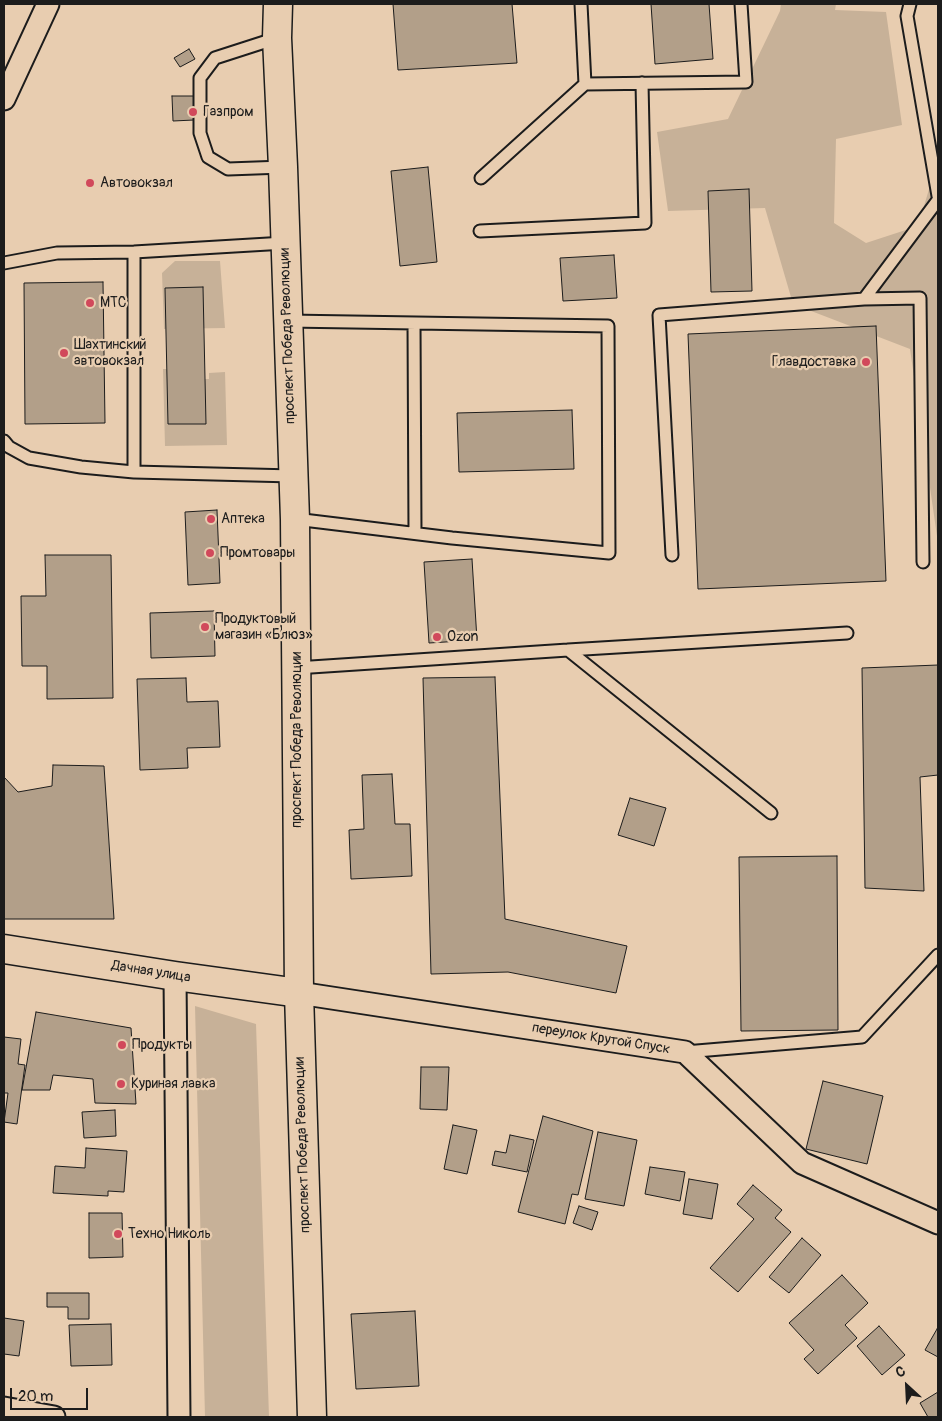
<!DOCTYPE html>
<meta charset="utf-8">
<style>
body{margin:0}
#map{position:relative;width:942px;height:1421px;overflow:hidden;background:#e8cdb0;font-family:Pangolin,sans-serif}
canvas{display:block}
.frame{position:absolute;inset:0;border:5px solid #1c1c1c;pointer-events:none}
.north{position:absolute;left:882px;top:1361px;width:50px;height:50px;-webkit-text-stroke:4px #e8cdb0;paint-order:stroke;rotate:335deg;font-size:14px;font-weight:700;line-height:20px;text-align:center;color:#1c1c1c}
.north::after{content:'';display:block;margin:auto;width:18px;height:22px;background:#1c1c1c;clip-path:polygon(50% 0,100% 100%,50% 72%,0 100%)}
.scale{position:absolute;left:10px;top:1388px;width:78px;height:22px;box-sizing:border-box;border:2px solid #1c1c1c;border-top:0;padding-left:6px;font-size:15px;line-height:18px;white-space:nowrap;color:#1c1c1c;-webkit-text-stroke:4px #e8cdb0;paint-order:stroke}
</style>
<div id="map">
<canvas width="942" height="1421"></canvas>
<div class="frame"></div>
<div class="north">С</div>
<div class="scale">20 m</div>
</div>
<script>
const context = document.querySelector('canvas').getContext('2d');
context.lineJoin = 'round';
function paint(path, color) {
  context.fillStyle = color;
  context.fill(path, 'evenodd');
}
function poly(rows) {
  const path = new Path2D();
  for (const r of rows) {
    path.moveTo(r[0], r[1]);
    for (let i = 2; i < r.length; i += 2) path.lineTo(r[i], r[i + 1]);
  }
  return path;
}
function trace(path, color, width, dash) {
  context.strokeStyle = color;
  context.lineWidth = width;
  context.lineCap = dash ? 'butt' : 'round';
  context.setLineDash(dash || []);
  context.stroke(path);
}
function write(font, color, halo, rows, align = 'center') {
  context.font = font + ' Pangolin,sans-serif';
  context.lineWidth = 4.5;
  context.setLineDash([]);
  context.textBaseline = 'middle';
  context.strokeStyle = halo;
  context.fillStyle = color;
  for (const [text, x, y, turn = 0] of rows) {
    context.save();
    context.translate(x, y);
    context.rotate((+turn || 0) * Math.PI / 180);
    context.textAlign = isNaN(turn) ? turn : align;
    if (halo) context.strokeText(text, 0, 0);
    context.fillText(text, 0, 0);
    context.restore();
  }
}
const green = poly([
 [781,4,836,4,835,10,886,12,902,125,836,139,834,223,866,243,918,226,930,186,938,183,938,543,910,349,793,304,765,208,668,211,657,132,728,119,780,11],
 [175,261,220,261,225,328,164,329,162,273],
 [163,369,185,369,186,379,209,379,209,373,225,372,227,445,165,446],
 [195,1006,256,1024,269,1417,205,1417]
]);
const building = poly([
 [393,4,512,4,517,63,398,70,393,4],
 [651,4,709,4,713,59,655,64,651,4],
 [189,49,195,59,180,67,174,58,189,49],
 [172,96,194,96,194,120,173,121,172,96],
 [428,167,437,262,400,266,391,171,428,167],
 [749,189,752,291,711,292,708,191,749,189],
 [614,255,617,298,563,301,560,258,614,255],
 [103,282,105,423,25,424,24,283,103,282],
 [203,287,206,424,168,424,165,288,203,287],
 [876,326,886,581,698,589,688,334,876,326],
 [572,410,574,469,459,472,457,413,572,410],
 [217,510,220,583,188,585,185,512,217,510],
 [45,555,111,555,113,698,47,699,47,666,22,666,21,596,46,596,45,555],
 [472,559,477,640,429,643,424,562,472,559],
 [214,611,215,656,151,658,150,613,214,611],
 [938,665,938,775,920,777,924,891,865,888,862,668,938,665],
 [495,677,505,919,627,946,616,993,508,972,431,974,423,678,495,677],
 [186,678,187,702,218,701,220,747,187,748,188,768,140,770,137,679,186,678],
 [53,765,104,766,114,919,4,919,4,777,18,792,52,786,53,765],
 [392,774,395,824,410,824,412,876,351,879,349,830,364,829,362,775,392,774],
 [630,798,666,808,654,846,618,835,630,798],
 [837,856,838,1030,741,1031,739,857,837,856],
 [36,1012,131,1028,136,1104,95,1103,93,1079,53,1075,50,1090,22,1090,36,1012],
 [4,1037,21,1039,18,1064,25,1065,17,1124,4,1122,8,1093,4,1093,4,1037],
 [421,1067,449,1067,447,1110,420,1109,421,1067],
 [823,1081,883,1096,867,1164,806,1149,823,1081],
 [115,1110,116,1136,84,1138,82,1112,115,1110],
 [543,1116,593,1131,578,1195,572,1194,565,1224,518,1212,543,1116],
 [453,1125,477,1130,467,1174,444,1169,453,1125],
 [598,1132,637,1140,624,1206,585,1199,598,1132],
 [510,1135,534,1140,527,1172,492,1165,495,1151,506,1153,510,1135],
 [86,1148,127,1151,124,1192,108,1191,108,1196,53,1193,55,1166,85,1168,86,1148],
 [650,1167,685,1172,680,1201,645,1194,650,1167],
 [689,1179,718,1184,712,1219,683,1214,689,1179],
 [753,1185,782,1210,775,1218,791,1232,738,1292,710,1268,754,1219,737,1204,753,1185],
 [579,1206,598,1212,592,1230,573,1223,579,1206],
 [89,1213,122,1213,123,1257,89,1258,89,1213],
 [802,1238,821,1255,789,1293,769,1277,802,1238],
 [842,1275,868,1303,845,1325,857,1338,818,1374,804,1359,814,1350,789,1323,842,1275],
 [47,1293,89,1293,89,1319,68,1319,68,1307,47,1307,47,1293],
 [415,1311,419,1386,356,1389,351,1314,415,1311],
 [4,1318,24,1321,19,1356,4,1354,4,1318],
 [111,1324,112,1365,71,1366,69,1325,111,1324],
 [879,1326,905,1355,882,1375,857,1346,879,1326],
 [937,1329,938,1330,938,1357,925,1350,937,1329],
 [938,1392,938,1417,928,1417,920,1403,938,1392]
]);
const lane = poly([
 [581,4,585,84,746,82,741,4],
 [910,4,907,16,938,196],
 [277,38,215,58,200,78,200,133,208,157,228,169,283,167],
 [481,178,585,84],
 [480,231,645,223,642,83],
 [134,252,134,472],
 [4,263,57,253,134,252,285,243],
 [288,321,608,326,609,553,452,538,295,519],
 [414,323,415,533],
 [4,441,9,447,29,458,81,467,134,472,293,476],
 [672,555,659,315,864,299],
 [923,562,920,298,864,299,938,200],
 [568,650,771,813],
 [296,668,568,650,847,633],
 [685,1052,862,1037,938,955]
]);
const street = poly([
 [4,99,48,4],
 [175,976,179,1417],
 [299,993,685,1052,802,1163,938,1223],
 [4,1408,54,1417]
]);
const secondary = poly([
 [4,949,175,976,299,993]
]);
const primary = poly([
 [278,4,277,38,283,167,295,519,299,993,312,1417]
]);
const markers = [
 [193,112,5,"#d1495b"],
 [90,183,5,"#d1495b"],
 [90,303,5,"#d1495b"],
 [64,353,5,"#d1495b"],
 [866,362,5,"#d1495b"],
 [211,519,5,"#d1495b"],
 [210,553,5,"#d1495b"],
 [205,627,5,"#d1495b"],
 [437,637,5,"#d1495b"],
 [122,1045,5,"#d1495b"],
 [121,1084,5,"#d1495b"],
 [118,1234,5,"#d1495b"]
];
const poiNames = [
 ["Газпром",203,112],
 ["Автовокзал",100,183],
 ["МТС",100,303],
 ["Шахтинский",74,345],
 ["автовокзал",74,361],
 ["Главдоставка",856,362,"right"],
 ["Аптека",221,519],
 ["Промтовары",220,553],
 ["Продуктовый",215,619],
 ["магазин «Блюз»",215,635],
 ["Ozon",447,637],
 ["Продукты",132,1045],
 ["Куриная лавка",131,1084],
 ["Техно Николь",128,1234]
];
const streetNames = [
 ["проспект Победа Революции",288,336,-92],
 ["проспект Победа Революции",297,740,-90],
 ["Дачная улица",151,972,9],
 ["переулок Крутой Спуск",601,1039,9],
 ["проспект Победа Революции",303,1145,-92]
];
paint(green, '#c7b198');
paint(building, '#b29f89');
trace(building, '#1c1c1c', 1);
trace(lane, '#1c1c1c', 15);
trace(street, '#1c1c1c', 25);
trace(secondary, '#1c1c1c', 31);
trace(primary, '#1c1c1c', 31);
trace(lane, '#e8cdb0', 11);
trace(street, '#e8cdb0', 21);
trace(secondary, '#e8cdb0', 28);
trace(primary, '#e8cdb0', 28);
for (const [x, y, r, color] of markers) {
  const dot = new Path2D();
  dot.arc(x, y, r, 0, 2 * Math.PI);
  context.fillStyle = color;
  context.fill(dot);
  trace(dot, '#e8cdb0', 2);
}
write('14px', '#1c1c1c', '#e8cdb0', poiNames, 'left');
write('14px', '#1c1c1c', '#e8cdb0', streetNames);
</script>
